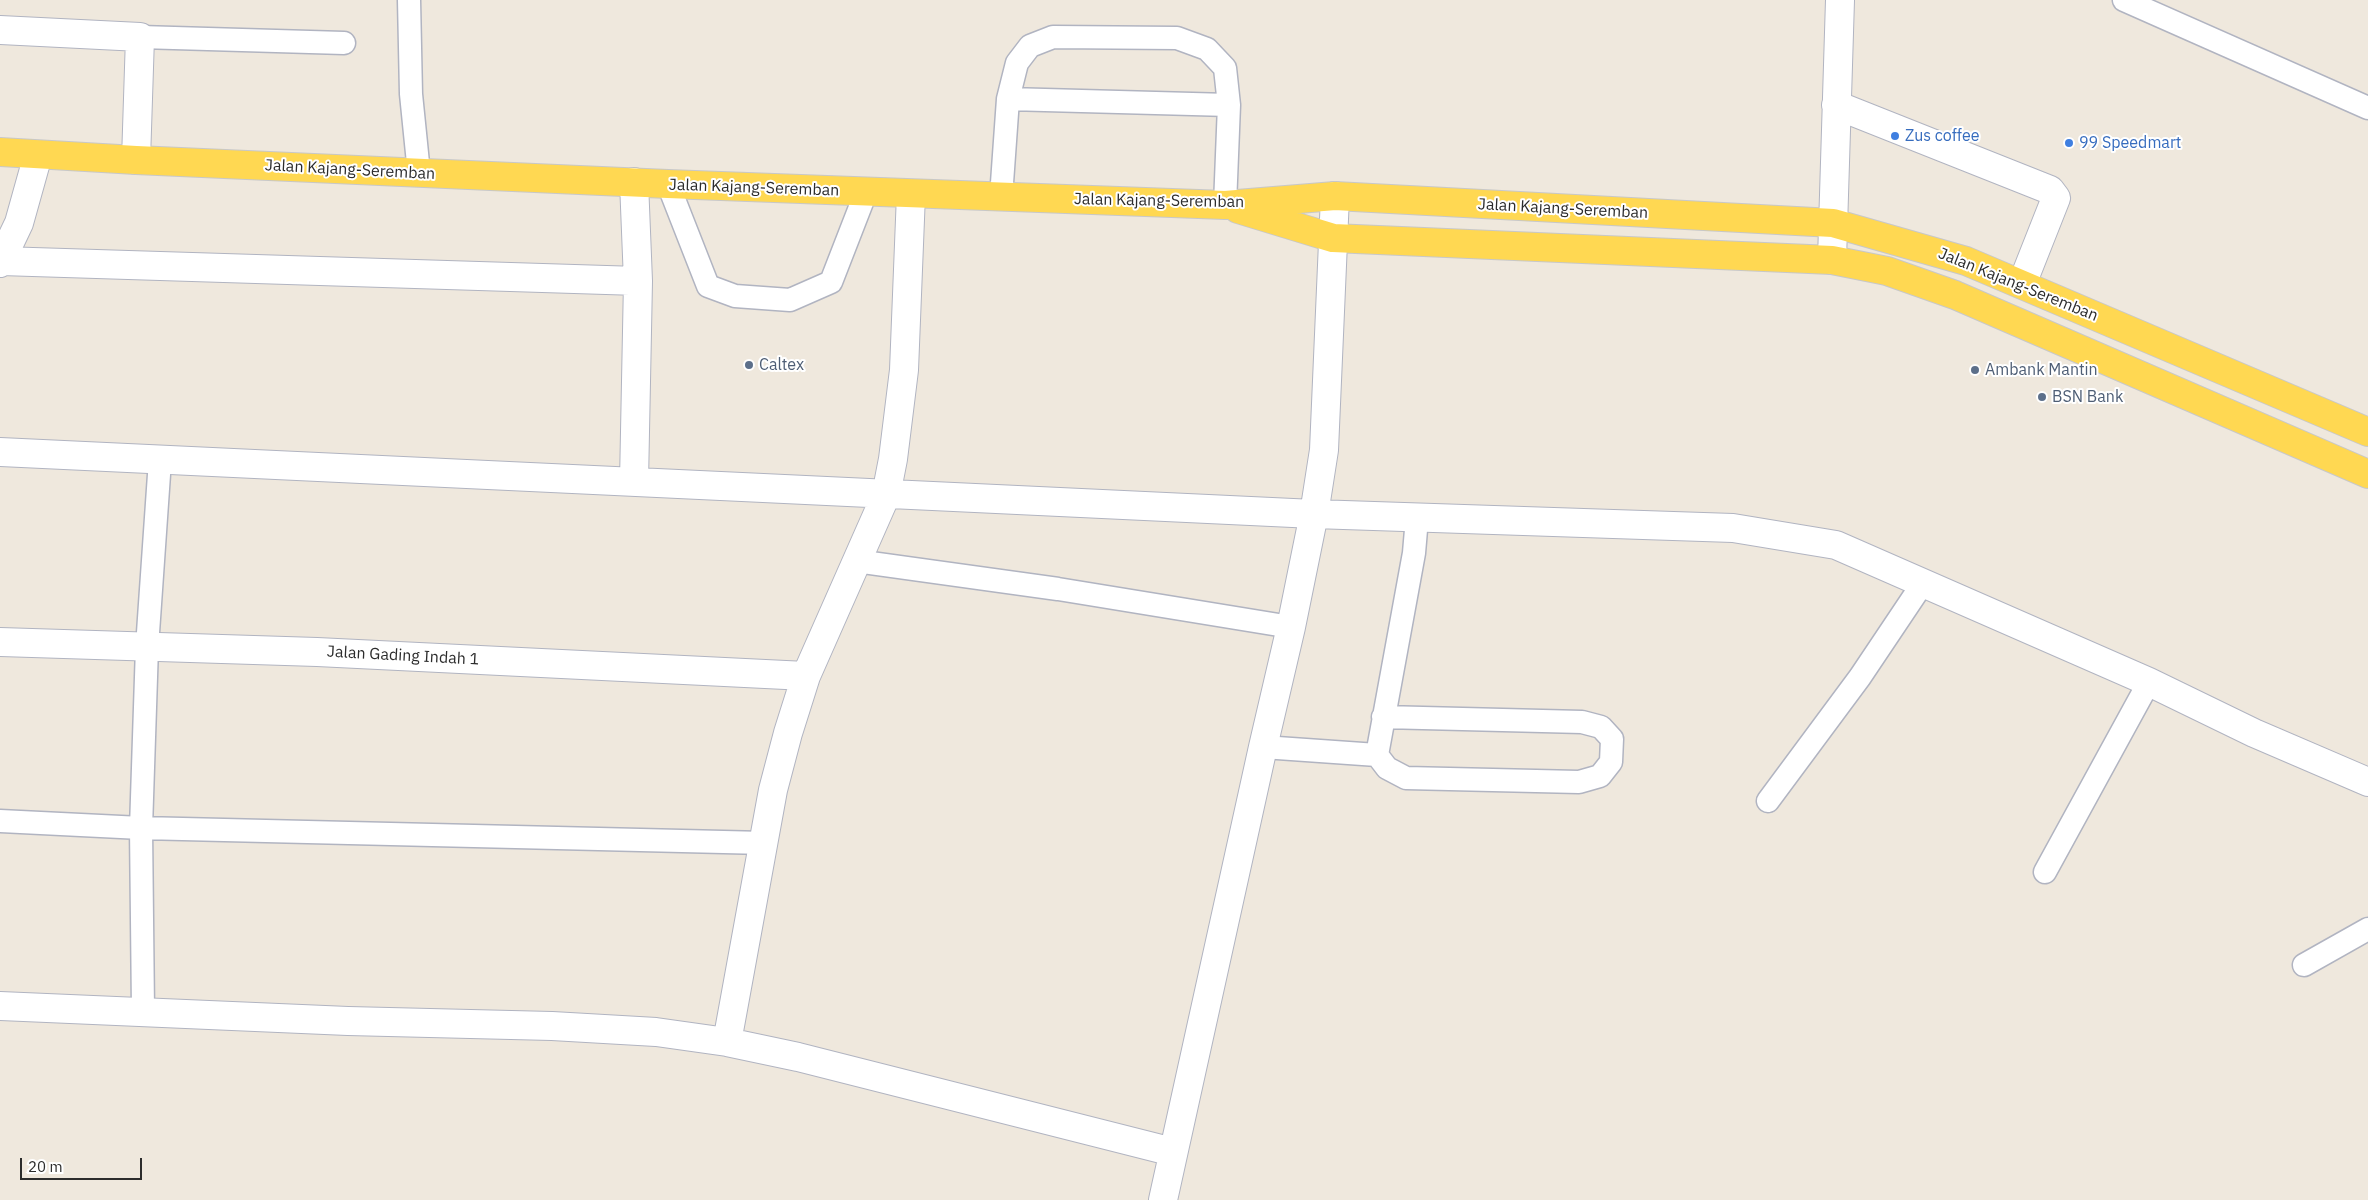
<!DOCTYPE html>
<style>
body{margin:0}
#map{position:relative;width:2368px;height:1200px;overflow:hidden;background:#efe8dd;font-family:"IBM Plex Sans",sans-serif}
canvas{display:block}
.scale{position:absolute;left:20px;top:1158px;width:122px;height:22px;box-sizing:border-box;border:2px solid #2c2c2c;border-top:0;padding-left:6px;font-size:15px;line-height:18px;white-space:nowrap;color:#2c2c2c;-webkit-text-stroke:4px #fff;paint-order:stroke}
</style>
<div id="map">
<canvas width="2368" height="1200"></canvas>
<div class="scale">20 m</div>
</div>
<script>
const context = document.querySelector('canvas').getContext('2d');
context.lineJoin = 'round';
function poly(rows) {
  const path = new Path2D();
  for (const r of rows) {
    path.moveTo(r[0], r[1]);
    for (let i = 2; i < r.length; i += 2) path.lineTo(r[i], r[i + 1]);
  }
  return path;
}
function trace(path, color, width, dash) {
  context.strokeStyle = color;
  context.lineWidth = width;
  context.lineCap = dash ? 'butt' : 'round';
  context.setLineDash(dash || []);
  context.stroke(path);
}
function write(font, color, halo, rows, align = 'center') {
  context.font = font + ' "IBM Plex Sans",sans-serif';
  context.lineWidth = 4;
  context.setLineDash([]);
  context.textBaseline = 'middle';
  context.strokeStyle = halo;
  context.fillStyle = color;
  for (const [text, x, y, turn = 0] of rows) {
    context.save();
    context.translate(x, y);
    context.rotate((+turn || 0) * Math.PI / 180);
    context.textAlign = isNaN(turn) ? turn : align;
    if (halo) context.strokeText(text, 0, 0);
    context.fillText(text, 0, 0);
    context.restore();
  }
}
const lane = poly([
 [409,0,411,94,419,173],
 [2124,0,2368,108],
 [140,37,344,43],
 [1008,99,1229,105],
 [668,184,708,286,735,296,790,300,831,282,866,192],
 [1001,197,1008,99,1017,63,1030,46,1053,37,1177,38,1207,49,1225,68,1229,105,1225,205],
 [856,561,1058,589,1291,627],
 [1263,747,1377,755,1387,768,1406,778,1579,782,1600,776,1611,762,1612,739,1601,727,1582,722,1383,717],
 [1377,755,1414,553,1417,518],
 [1768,801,1860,677,1923,583],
 [0,821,141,828,765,843],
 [2045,872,2149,682],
 [2304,965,2368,929],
 [143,1011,141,828,147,647,160,460]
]);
const street = poly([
 [0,30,140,37,136,160],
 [1836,105,2050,190,2056,198,2022,284],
 [634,182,638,281],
 [1832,260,1840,0],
 [1,261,638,281,634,482],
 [0,263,19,223,38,155],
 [0,452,1314,514,1733,528,1836,545,2149,682,2254,733,2368,782],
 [0,642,317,652,806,676],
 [0,1006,348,1021,552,1026,656,1032,727,1042,798,1057,1173,1152],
 [727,1042,773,790,788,733,806,676,886,495,893,459,904,370,911,194],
 [1163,1200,1263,747,1291,627,1314,514,1324,450,1335,196]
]);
const primary = poly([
 [0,152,136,160,668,184,1225,205,1335,196,1833,223,1966,261,2368,432],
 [1238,209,1333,238,1832,260,1887,271,1955,295,2368,474]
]);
const markers = [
 [1895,136,5,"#3f7fe0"],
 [2069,143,5,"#3f7fe0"],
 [749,365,5,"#5c6f8a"],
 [1975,370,5,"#5c6f8a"],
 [2042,397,5,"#5c6f8a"]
];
const shopNames = [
 ["Zus coffee",1905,136],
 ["99 Speedmart",2079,143]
];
const streetNames = [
 ["Jalan Kajang-Seremban",350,170,3],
 ["Jalan Kajang-Seremban",754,188,2],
 ["Jalan Kajang-Seremban",1159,201,1],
 ["Jalan Kajang-Seremban",1563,209,3],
 ["Jalan Kajang-Seremban",2018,285,22],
 ["Jalan Gading Indah 1",403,656,3]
];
const serviceNames = [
 ["Caltex",759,365],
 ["Ambank Mantin",1985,370],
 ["BSN Bank",2052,397]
];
trace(lane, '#b1b4c1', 25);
trace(street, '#b1b4c1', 30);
trace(primary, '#c8c8c8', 30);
trace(lane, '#fff', 22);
trace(street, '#fff', 28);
trace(primary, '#ffd852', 28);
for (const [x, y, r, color] of markers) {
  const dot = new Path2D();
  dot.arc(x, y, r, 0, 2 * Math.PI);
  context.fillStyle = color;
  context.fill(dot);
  trace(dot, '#fff', 2);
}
write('16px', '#366cbe', '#fff', shopNames, 'left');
write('16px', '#2c2c2c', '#fff', streetNames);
write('16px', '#4e5e75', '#fff', serviceNames, 'left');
</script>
